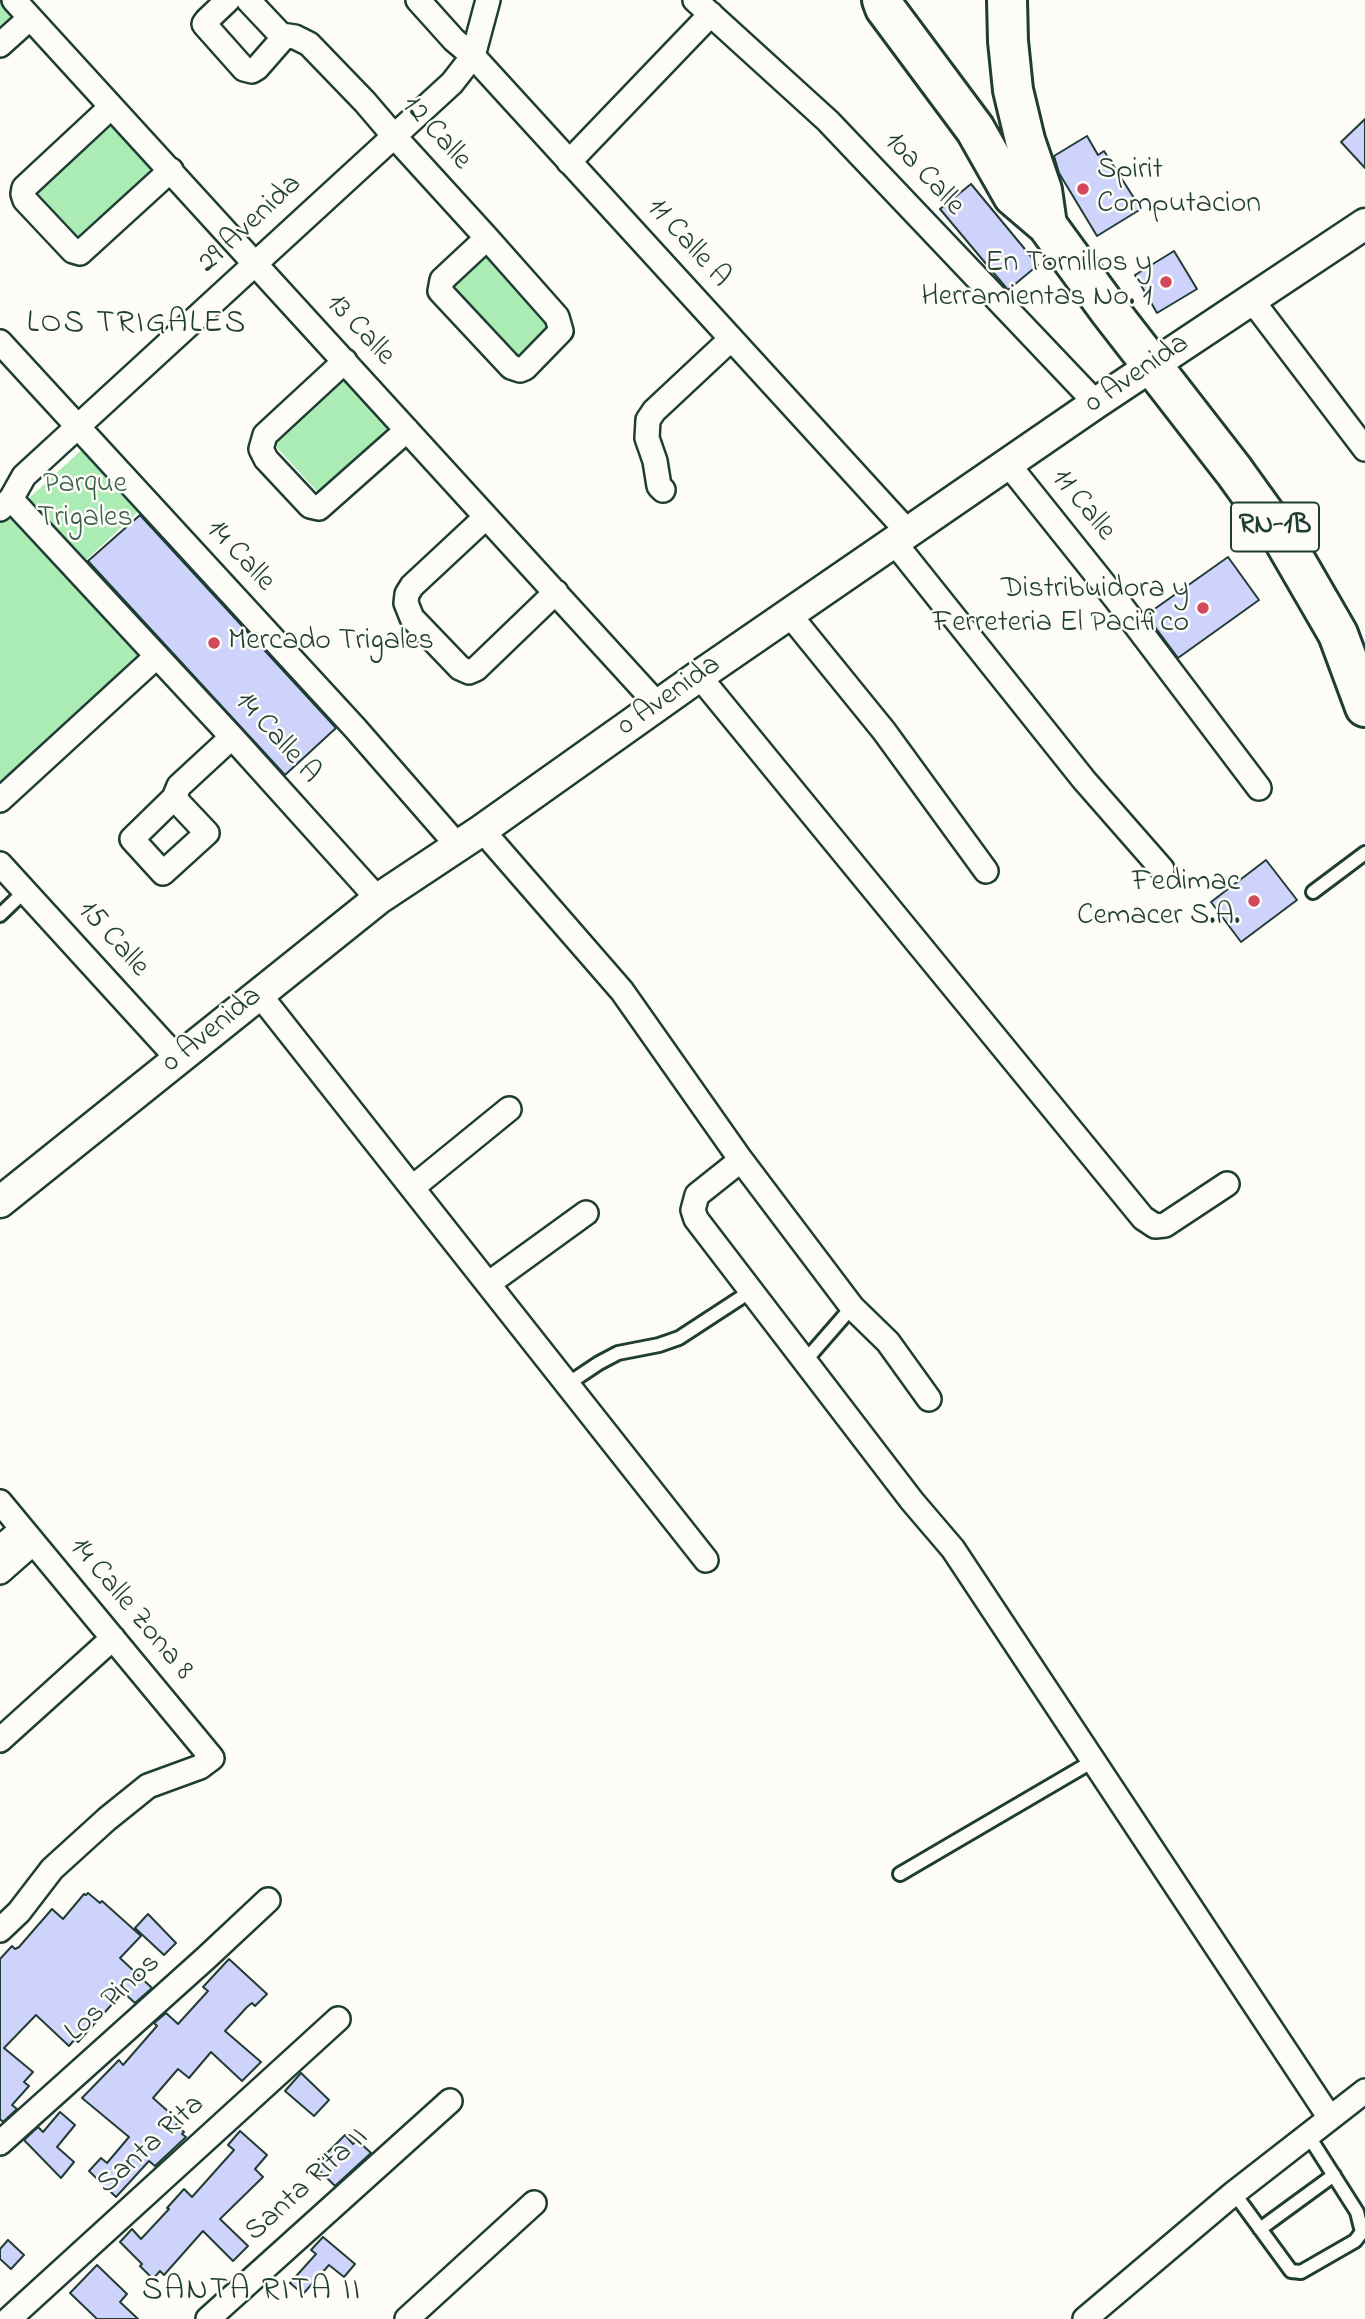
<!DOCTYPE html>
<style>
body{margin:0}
canvas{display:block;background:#fdfcf7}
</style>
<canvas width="1365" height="2319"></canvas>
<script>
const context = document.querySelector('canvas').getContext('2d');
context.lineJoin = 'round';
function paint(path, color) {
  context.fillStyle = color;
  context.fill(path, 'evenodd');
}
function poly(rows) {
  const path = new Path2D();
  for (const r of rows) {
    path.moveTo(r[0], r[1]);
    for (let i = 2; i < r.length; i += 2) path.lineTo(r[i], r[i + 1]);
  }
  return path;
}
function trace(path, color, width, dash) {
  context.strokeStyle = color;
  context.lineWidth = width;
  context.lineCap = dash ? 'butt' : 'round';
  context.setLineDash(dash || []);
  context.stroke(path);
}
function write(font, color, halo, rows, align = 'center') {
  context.font = font + ' "Indie Flower",sans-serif';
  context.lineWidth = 5;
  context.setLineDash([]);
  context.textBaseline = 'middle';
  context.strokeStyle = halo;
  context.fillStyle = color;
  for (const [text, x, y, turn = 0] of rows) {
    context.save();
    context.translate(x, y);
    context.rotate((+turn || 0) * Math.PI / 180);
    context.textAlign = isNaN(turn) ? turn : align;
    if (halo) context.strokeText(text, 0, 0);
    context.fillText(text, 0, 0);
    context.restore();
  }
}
const green = poly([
 [0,0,3,0,20,18,0,37],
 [109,120,159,175,77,249,27,195],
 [485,249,555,324,514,362,444,286],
 [340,372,396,432,324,499,268,438],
 [87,445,144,506,84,562,27,500],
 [11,511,145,661,0,790,0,521]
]);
const building = poly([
 [1365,119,1365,168,1341,142,1365,119],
 [1087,136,1098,155,1104,151,1141,209,1097,236,1059,173,1054,156,1087,136],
 [971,184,1038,265,1008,290,940,209,971,184],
 [1174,251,1197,289,1157,313,1135,275,1174,251],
 [140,515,336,728,285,775,88,561,140,515],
 [1228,557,1259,600,1178,658,1146,615,1228,557],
 [1266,860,1297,900,1241,942,1211,902,1266,860],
 [88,1893,100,1903,102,1901,141,1936,120,1958,152,1988,135,2003,123,1992,78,2042,75,2039,69,2046,36,2015,4,2048,33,2072,24,2082,29,2086,12,2105,17,2109,3,2122,0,2119,0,1959,12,1946,15,1949,19,1947,52,1909,63,1919,84,1894,86,1895,88,1893],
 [148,1914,176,1943,164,1955,135,1928,148,1914],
 [229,1959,267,1994,255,2006,252,2003,247,2007,225,2031,261,2062,242,2081,211,2052,189,2078,178,2069,153,2098,179,2121,176,2125,184,2132,182,2134,186,2137,155,2166,149,2161,116,2197,89,2171,101,2158,107,2163,129,2137,82,2098,119,2060,123,2065,157,2026,154,2023,166,2013,178,2024,208,1991,203,1987,229,1959],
 [301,2073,329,2100,314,2116,285,2091,301,2073],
 [60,2112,75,2125,57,2147,74,2162,61,2178,24,2140,38,2127,43,2132,60,2112],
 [240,2131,267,2155,255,2169,263,2177,220,2219,248,2246,233,2261,203,2231,164,2275,160,2271,153,2279,140,2266,142,2264,120,2242,132,2229,141,2239,169,2209,167,2208,184,2189,192,2197,234,2150,228,2145,240,2131],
 [345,2135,353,2144,357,2140,371,2153,335,2186,316,2167,324,2159,323,2157,345,2135],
 [323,2237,355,2264,344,2277,329,2265,303,2294,290,2283,316,2254,311,2250,323,2237],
 [8,2240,24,2255,11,2269,0,2259,0,2249,8,2240],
 [97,2265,127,2294,120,2302,138,2319,97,2319,70,2293,97,2265]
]);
const service = poly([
 [1313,892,1365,853],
 [0,915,25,891],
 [805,1361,852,1307],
 [566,1385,599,1363,618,1353,659,1345,679,1338,751,1291],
 [900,1874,1093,1761],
 [1234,2193,1291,2271,1301,2272,1355,2241,1362,2232,1357,2212,1308,2135],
 [1260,2229,1334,2175]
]);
const minor = poly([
 [14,0,658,705],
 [228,0,207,20,204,24,244,69,252,71,257,68,285,36],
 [248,0,281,35,295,37,309,44,365,102,394,136,487,238,557,317,561,331,525,368,520,370,511,367,440,291,442,280,487,238],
 [418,0,454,40,473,56,908,532],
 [695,0,828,121,1096,403],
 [0,45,30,18],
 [111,107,24,188,23,194,25,200,73,251,80,253,171,170],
 [569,162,711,14],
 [1251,299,1365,449],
 [0,342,355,728,458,846],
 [345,361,265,435,261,449,266,459,310,506,319,508,407,430],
 [1008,464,1116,599,1259,788],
 [663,490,659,486,655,461,647,438,648,420,654,411,731,339],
 [11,499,232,737,378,899],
 [0,509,11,499,24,476,452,83,473,56,488,0],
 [486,517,412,586,407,594,406,603,412,618,460,668,469,672,476,669,556,592],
 [894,542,1084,780,1162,869],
 [789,614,884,731,986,871],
 [699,676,1143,1218,1155,1226,1165,1225,1227,1184],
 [174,798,207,833,163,873,132,839,174,798,179,786,232,737],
 [0,800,157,656],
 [482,830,622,991,741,1160,852,1307,888,1342,929,1399],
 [0,864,178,1059],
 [259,994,706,1560],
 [741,1160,697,1195,693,1210,696,1219,912,1501,953,1549,1330,2118],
 [412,1188,509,1109],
 [488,1284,586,1213],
 [0,1502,212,1758,200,1767,148,1786,107,1819,52,1869,19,1912,0,1930],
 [0,1548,22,1529],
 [0,1572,33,1543],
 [0,1740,113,1638],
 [0,2143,206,1958,268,1900],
 [9,2319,338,2019],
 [208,2319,450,2101],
 [407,2319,534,2203],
 [1085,2319,1234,2193,1365,2091]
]);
const tertiary = poly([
 [0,1202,378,899,482,830,699,676,1096,403,1365,224]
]);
const trunk = poly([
 [882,0,885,8,975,129,1013,196,1047,225,1109,310,1234,471,1283,539,1338,634,1365,707],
 [1007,0,1008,41,1013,90,1025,140,1042,190,1047,225]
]);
const markers = [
 [1083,189,7,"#d1495b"],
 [1166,282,7,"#d1495b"],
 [1203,608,7,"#d1495b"],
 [214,643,7,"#d1495b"],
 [1254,901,7,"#d1495b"]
];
const shields = [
 [1275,527,88]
];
const shieldNames = [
 ["RN-1B",1275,527]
];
const streetNames = [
 ["12 Calle",435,134,48],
 ["10a Calle",923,175,47],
 ["29 Avenida",251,225,-43],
 ["11 Calle A",687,244,48],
 ["13 Calle",359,331,47],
 ["0 Avenida",1138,375,-34],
 ["11 Calle",1082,506,51],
 ["14 Calle",239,557,47],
 ["0 Avenida",670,697,-35],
 ["14 Calle A",276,739,48],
 ["15 Calle",112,940,48],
 ["0 Avenida",213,1031,-39],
 ["14 Calle Zona 8",130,1610,50],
 ["Los Pinos",114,1999,-42],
 ["Santa Rita",152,2146,-42],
 ["Santa Rita II",308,2186,-42]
];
const poiNames = [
 ["Spirit",1097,172,"left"],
 ["Computacion",1097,206,"left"],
 ["En Tornillos y",1152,265],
 ["Herramientas No. 1",1152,299],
 ["Distribuidora y",1189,591],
 ["Ferreteria El Pacifico",1189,625],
 ["Mercado Trigales",228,643,"left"],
 ["Fedimac",1240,884],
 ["Cemacer S.A.",1240,918]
];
const parkNames = [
 ["Parque",85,486],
 ["Trigales",85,520]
];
const neighbourhoodNames = [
 ["LOS TRIGALES",137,326],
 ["SANTA RITA II",252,2293]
];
paint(green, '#abecb4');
paint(building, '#ced3fb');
trace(building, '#1f3d34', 2);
trace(service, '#1f3d34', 18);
trace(minor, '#1f3d34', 28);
trace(tertiary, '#1f3d34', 35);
trace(trunk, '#1f3d34', 44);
trace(service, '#fdfcf7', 12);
trace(minor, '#fdfcf7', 23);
trace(tertiary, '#fdfcf7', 30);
trace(trunk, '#fdfcf7', 38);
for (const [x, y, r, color] of markers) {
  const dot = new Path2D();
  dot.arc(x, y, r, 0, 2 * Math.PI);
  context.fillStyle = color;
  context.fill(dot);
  trace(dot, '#fdfcf7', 2.5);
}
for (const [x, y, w] of shields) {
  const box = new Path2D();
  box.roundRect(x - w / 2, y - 24.5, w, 49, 5);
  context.fillStyle = '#fdfcf7';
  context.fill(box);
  trace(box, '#1f3d34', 2);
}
write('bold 28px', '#1f3d34', null, shieldNames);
write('30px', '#1f3d34', '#fdfcf7', streetNames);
write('30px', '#1f3d34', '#fdfcf7', poiNames, 'right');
write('30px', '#3b604e', '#fdfcf7', parkNames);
context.letterSpacing = '2px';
write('32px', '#1f3d34', '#fdfcf7', neighbourhoodNames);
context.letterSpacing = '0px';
</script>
